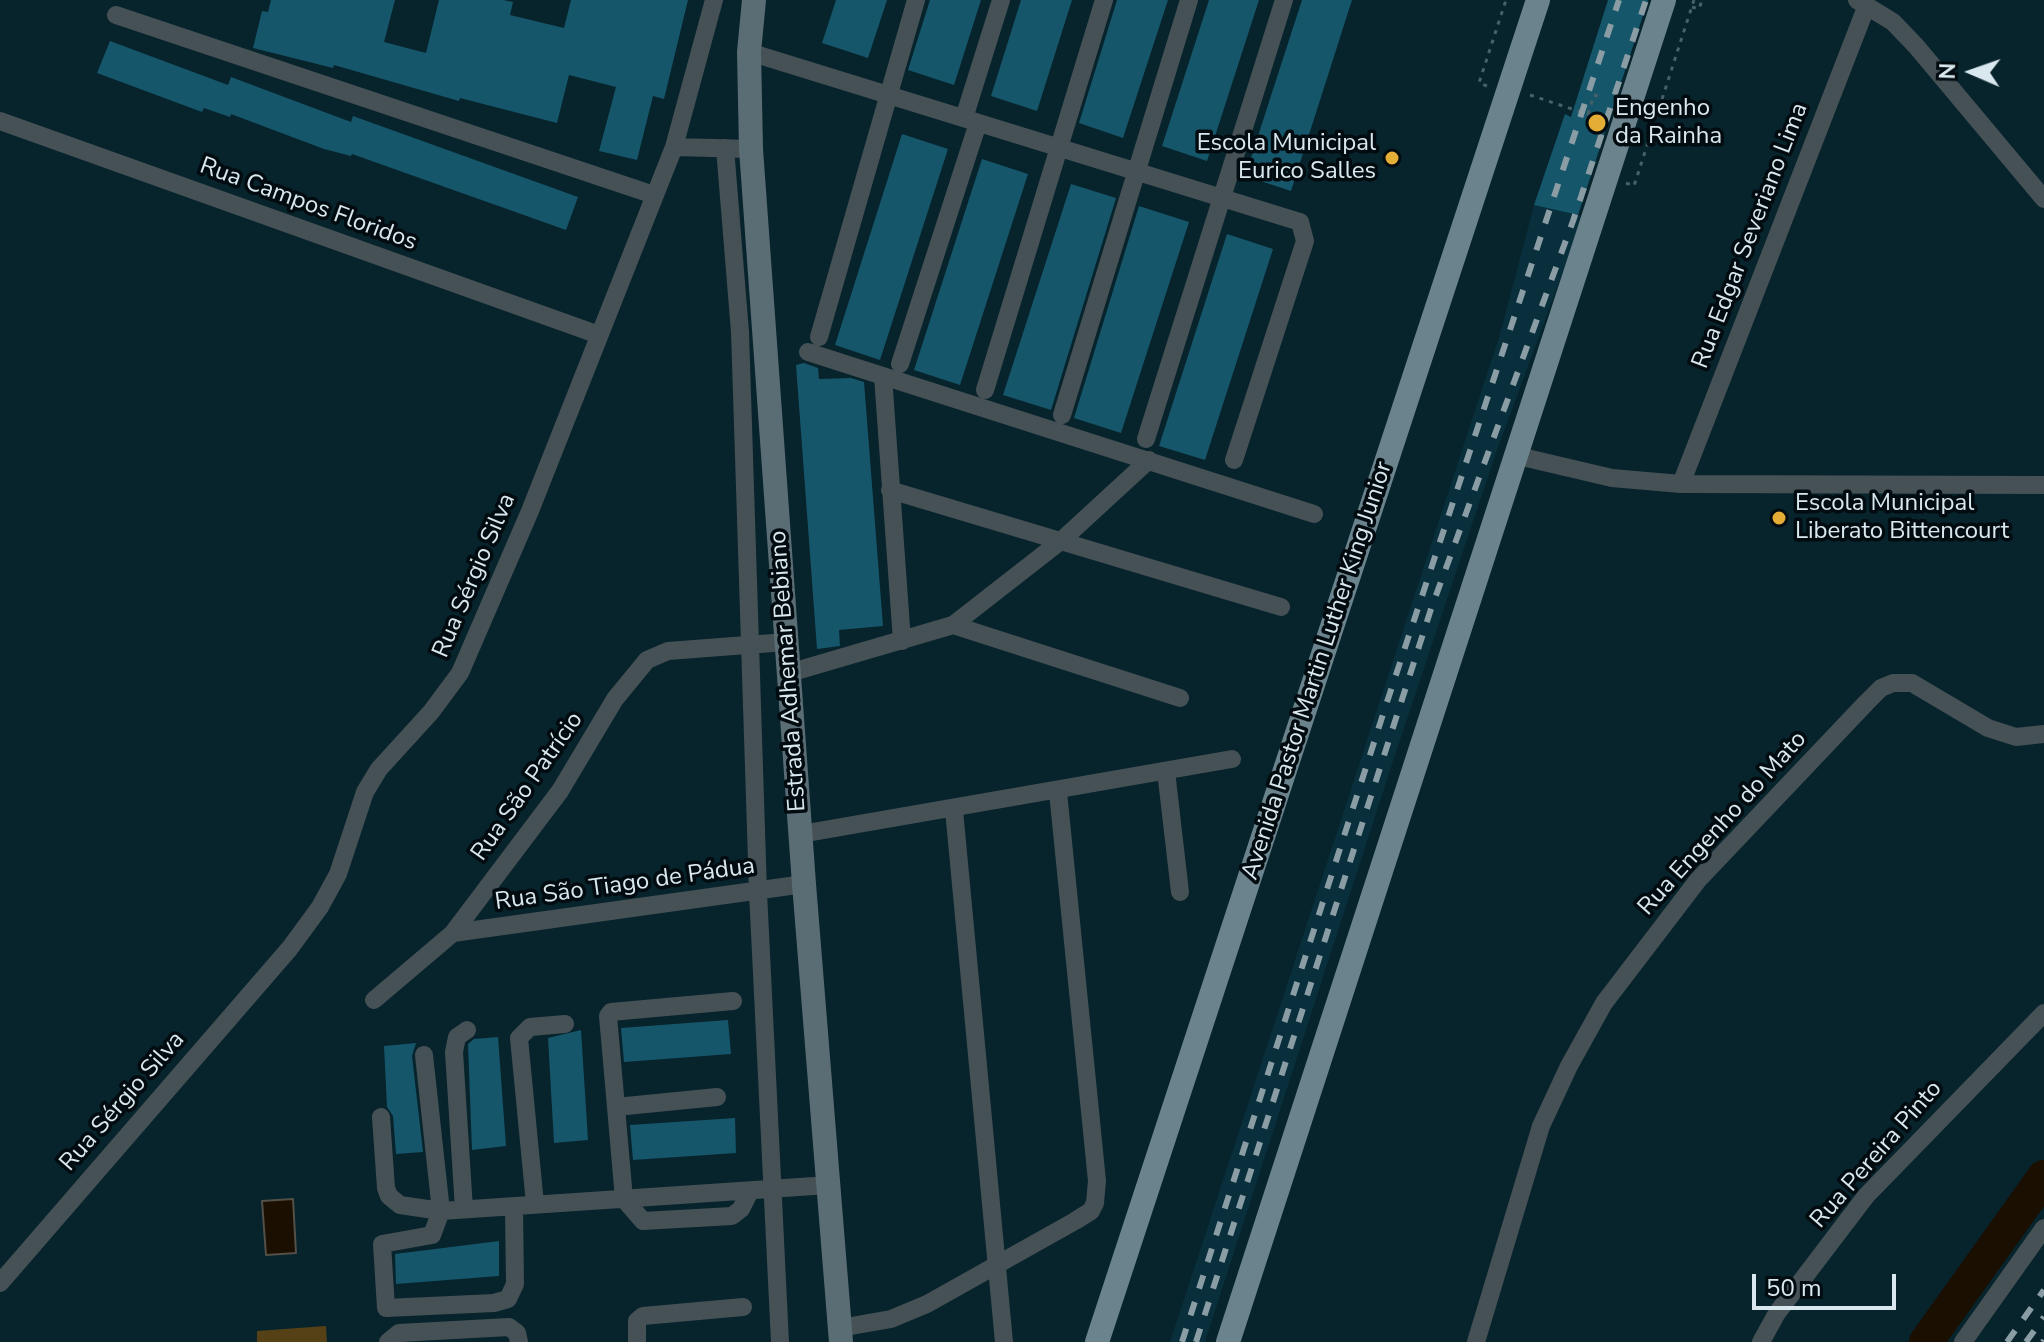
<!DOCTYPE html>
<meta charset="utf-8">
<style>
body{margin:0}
#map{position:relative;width:2044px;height:1342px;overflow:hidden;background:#07232c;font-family:"Nunito Sans",sans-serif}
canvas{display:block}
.north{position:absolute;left:1932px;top:32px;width:80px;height:80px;-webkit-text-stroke:6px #020b0f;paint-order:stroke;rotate:272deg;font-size:22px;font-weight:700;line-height:32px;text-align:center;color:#d9e8ee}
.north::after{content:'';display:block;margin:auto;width:28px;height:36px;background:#d9e8ee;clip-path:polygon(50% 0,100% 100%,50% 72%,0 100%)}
.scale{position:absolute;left:1752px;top:1274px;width:144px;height:36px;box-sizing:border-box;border:4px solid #d9e8ee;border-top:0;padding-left:10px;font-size:24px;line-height:28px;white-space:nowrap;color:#d9e8ee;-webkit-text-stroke:6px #020b0f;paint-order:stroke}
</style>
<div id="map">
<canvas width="2044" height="1342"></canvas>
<div class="north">N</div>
<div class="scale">50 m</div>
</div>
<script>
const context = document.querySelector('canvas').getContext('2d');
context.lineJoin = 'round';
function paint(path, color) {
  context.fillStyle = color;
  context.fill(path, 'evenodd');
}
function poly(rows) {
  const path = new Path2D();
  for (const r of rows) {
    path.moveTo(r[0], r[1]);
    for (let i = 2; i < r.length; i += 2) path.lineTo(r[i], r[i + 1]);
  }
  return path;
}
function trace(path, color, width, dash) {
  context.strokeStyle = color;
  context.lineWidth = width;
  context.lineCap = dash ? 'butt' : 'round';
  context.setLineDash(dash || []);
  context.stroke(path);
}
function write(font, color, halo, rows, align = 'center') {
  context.font = font + ' "Nunito Sans",sans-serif';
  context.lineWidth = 7;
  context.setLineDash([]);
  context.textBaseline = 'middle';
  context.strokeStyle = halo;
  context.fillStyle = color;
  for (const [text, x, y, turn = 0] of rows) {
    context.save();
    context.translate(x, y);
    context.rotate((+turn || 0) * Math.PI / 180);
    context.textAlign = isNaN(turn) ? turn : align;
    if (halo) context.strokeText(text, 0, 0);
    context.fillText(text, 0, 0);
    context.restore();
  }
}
const built = poly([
 [1534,205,1581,216,1570,252,1496,453,1396,752,1205,1342,1170,1342,1500,334]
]);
const green = poly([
 [326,1326,327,1342,257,1342,257,1331]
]);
const water = poly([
 [293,1199,296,1253,266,1255,262,1201,293,1199]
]);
const river = poly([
 [1926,1342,2044,1177]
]);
const building = poly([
 [271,0,395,0,384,42,426,53,439,0,503,0,513,2,510,15,564,28,571,0,688,0,664,99,653,96,637,160,599,151,616,87,569,75,557,123,460,98,459,101,334,65,333,68,253,48,262,11,268,12],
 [836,0,887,0,868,58,822,43],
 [930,0,981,0,954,85,908,70],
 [1021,0,1072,0,1037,111,991,96],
 [1117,0,1168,0,1123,138,1079,123],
 [1209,0,1259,0,1207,161,1162,146],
 [1302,0,1352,0,1291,191,1245,176],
 [1608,0,1648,0,1578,215,1534,205,1565,114,1571,117],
 [110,41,228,85,231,77,351,122,353,116,578,197,566,230,352,154,351,156,324,149,231,114,230,117,204,108,202,112,97,73],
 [902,134,948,149,880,360,835,345],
 [982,159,1028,174,960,385,914,370],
 [1071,184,1116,198,1051,410,1003,395],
 [1139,206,1189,222,1121,433,1074,418],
 [1227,234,1273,249,1205,460,1159,446],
 [804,363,818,368,819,379,851,378,864,382,883,626,839,630,840,646,817,649,796,365],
 [728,1020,731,1054,624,1062,621,1028],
 [581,1030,588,1140,554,1143,548,1038],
 [498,1037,506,1146,472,1150,468,1044,474,1039],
 [416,1043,412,1056,423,1152,396,1154,393,1116,387,1107,384,1046],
 [735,1118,736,1153,633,1160,630,1125],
 [499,1241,499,1276,396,1284,395,1254]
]);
const path = poly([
 [1692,7,1699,9,1702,0],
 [1487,86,1479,83,1506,0],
 [1530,95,1602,119],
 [1588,114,1594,95,1601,97],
 [1626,183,1634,186,1694,0]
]);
const street = poly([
 [1857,0,1893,22,1916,46,2044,199],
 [116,15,654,195],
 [749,52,1300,222,1305,241,1234,460],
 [964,118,1001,0],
 [0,121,599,335],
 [674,147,751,149],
 [725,148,740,332,758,892,780,1342],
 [819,337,916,0],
 [808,352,1314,514],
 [900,364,978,123],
 [883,376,902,641],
 [985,390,1104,0],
 [1062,415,1189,0],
 [1146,439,1284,0],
 [1514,455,1612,478,1681,484,2044,485],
 [1681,484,1867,5],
 [890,490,1281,607],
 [953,625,1180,698],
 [789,673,953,625,1062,540,1149,460],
 [1166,771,1180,892],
 [954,810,1004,1342],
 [801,834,1232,759],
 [453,933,804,884],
 [374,1000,453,933,560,791,615,699,647,660,668,651,786,642],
 [733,1001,611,1012,608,1016,616,1107,624,1199,643,1221,732,1216,741,1209,750,1191],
 [424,1055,441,1211,432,1235,382,1244,386,1308,494,1303,508,1299,515,1284,514,1207],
 [616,1107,717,1097],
 [381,1117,386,1188,389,1196,400,1205,441,1211,829,1185],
 [535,1204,519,1038,530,1027,565,1024],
 [464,1209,454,1052,457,1037,467,1030],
 [0,1283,290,948,320,907,338,874,365,792,379,769,431,712,460,673,530,511,674,147,714,0],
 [840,1328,891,1319,927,1304,1075,1221,1091,1211,1095,1203,1097,1181,1058,792],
 [388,1342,399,1333,509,1327,517,1333,519,1342],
 [637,1342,637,1321,643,1316,743,1307],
 [1476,1342,1541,1126,1569,1066,1604,1003,1698,880,1866,703,1881,688,1893,683,1912,683,1988,728,2016,737,2044,734],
 [1761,1342,1777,1313,1866,1196,2044,1013],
 [1963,1342,2044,1228]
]);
const secondary = poly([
 [754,0,749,52,751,149,804,884,841,1342]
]);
const primary = poly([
 [1097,1342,1538,0],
 [1228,1342,1664,0]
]);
const rail = poly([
 [1182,1342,1386,705,1619,0],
 [1196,1342,1431,609,1573,221,1646,0],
 [2007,1342,2044,1290],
 [2026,1342,2044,1317],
 [2043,1342,2044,1340]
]);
const markers = [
 [1597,123,10,"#e4ad35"],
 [1392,158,8,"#e4ad35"],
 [1779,518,8,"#e4ad35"]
];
const poiNames = [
 ["Engenho",1615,109],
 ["da Rainha",1615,137],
 ["Escola Municipal",1376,144,"right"],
 ["Eurico Salles",1376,172,"right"],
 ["Escola Municipal",1795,504],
 ["Liberato Bittencourt",1795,532]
];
const streetNames = [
 ["Rua Campos Floridos",308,205,20],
 ["Rua Edgar Severiano Lima",1751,236,-69],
 ["Rua Sérgio Silva",475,576,-67],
 ["Estrada Adhemar Bebiano",789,671,-94],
 ["Avenida Pastor Martin Luther King Junior",1318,671,-72],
 ["Rua São Patrício",528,787,-55],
 ["Rua Engenho do Mato",1723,824,-48],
 ["Rua São Tiago de Pádua",625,885,-8],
 ["Rua Sérgio Silva",123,1102,-49],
 ["Rua Pereira Pinto",1877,1155,-49]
];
paint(built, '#082f3b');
paint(green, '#564116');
paint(water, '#1a0f00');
trace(water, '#535047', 2);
trace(river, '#1a0f00', 34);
paint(building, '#16566a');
trace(path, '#486068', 3, [4, 6]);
trace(street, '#465156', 18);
trace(secondary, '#5b6d74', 24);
trace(primary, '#6b838c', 24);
trace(rail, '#8a9da5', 6, [14, 14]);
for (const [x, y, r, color] of markers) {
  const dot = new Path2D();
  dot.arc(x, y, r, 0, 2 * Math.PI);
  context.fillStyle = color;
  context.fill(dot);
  trace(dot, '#020b0f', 3);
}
write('24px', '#d9e8ee', '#020b0f', poiNames, 'left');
write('24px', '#d9e8ee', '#020b0f', streetNames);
</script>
